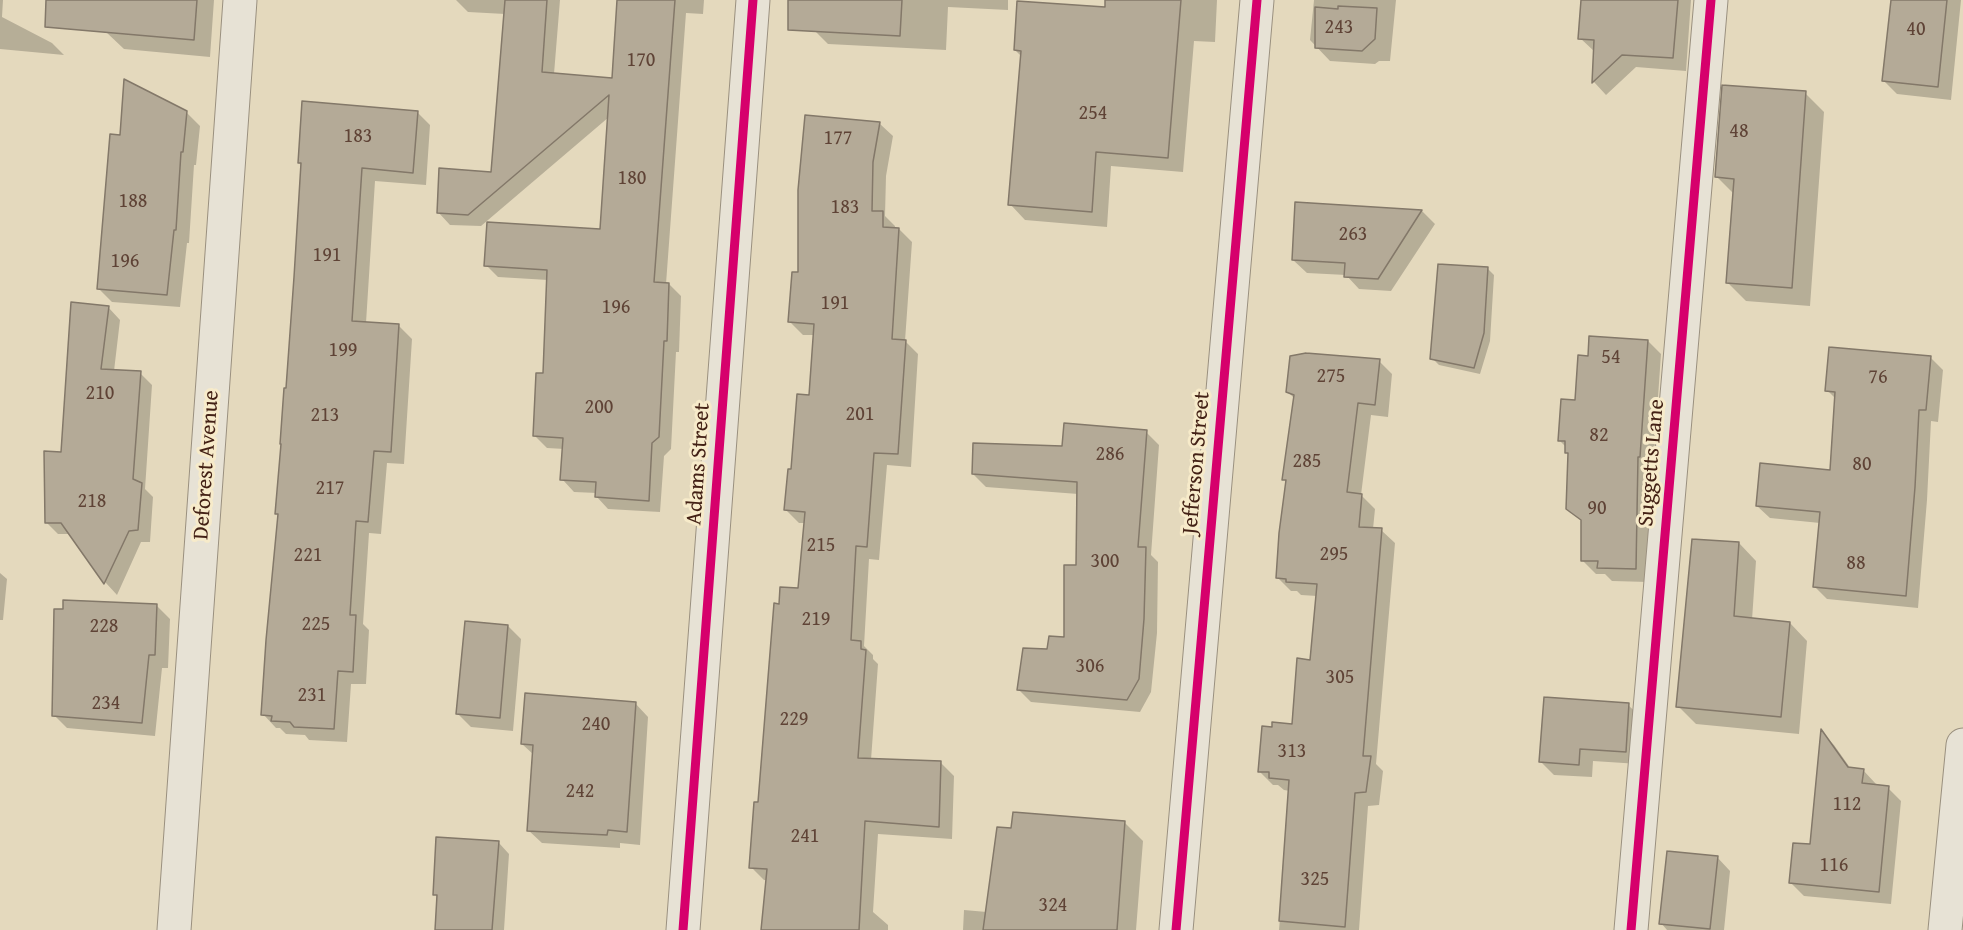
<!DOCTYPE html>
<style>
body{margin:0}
canvas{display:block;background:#e4d9bd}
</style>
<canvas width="1963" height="930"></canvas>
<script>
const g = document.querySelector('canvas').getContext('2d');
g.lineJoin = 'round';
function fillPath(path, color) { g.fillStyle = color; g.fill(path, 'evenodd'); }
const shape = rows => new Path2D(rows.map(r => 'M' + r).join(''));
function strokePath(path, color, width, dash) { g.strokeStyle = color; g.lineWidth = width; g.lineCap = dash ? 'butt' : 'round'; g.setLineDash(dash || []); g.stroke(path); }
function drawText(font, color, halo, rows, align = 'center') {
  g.font = font + ' "Gentium Book Plus",serif'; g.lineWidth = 6; g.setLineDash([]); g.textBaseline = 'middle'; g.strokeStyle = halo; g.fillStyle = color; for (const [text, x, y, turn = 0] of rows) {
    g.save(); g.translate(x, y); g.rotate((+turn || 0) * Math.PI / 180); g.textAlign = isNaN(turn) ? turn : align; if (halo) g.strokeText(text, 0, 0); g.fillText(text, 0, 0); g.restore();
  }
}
const shadow = shape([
 [0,0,3,0,2,17,52,43,64,55,0,49],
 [109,0,214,0,210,57,124,49,106,32],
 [456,0,560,0,554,74,613,79,618,0,704,0,703,14,686,13,666,284,669,284,681,296,679,352,676,352,671,449,664,456,660,512,608,509,596,496,597,493,574,492,562,479,564,449,547,448,535,436,544,375,548,280,498,277,486,265,601,231,609,117,481,226,450,225,438,212,493,173,505,14,468,12],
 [818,0,1008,0,1008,10,948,7,946,50,828,44,815,31],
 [1107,0,1217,0,1215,42,1194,41,1183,172,1111,166,1107,227,1025,220,1010,204,1022,57,1015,50,1106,8],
 [1314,0,1396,0,1390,61,1379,61,1375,64,1330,61,1310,40],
 [1582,0,1691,0,1686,71,1636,67,1606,95,1594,82,1595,52,1580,38],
 [1892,0,1961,0,1951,100,1897,94,1883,80],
 [1805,93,1824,112,1810,306,1746,301,1727,282,1734,194,1717,177],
 [186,112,200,126,196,165,194,165,189,243,187,243,180,307,112,302,98,288,122,136],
 [417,112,430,125,426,185,375,181,366,323,398,325,412,339,404,464,387,463,381,534,369,533,363,624,369,630,366,684,351,684,347,742,309,740,305,735,286,734,280,728,276,728,263,714,288,389,302,166,299,163],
 [880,124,893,136,886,176,885,216,895,226,895,229,899,229,912,242,905,341,918,354,911,467,887,465,879,560,869,559,864,646,873,655,873,659,878,664,871,760,941,763,954,776,952,839,878,834,873,912,888,925,888,930,763,930,768,880,764,880,751,867,760,804,780,605,799,590,806,523,799,523,786,510,792,471,811,397,815,335,803,335,790,322,799,274],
 [1296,203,1422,211,1435,224,1391,291,1359,289,1346,275,1307,273,1293,260],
 [1488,269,1494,275,1490,341,1480,374,1439,365,1432,358],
 [108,307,120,320,114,371,140,373,152,385,145,489,153,497,150,542,141,542,117,595,106,583,71,534,58,534,46,522,62,454],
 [1648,341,1661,354,1653,470,1651,470,1648,582,1612,581,1605,574,1596,574,1582,560,1583,522,1568,508,1569,455,1566,452,1566,447,1559,440,1577,402,1590,357],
 [1930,357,1943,370,1938,422,1931,421,1927,500,1918,608,1827,599,1815,587,1820,523,1770,518,1757,506,1831,471,1836,399,1827,390],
 [1379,361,1392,374,1388,417,1371,415,1361,495,1375,509,1373,529,1381,530,1395,543,1376,764,1383,771,1379,805,1368,806,1359,930,1279,930,1290,791,1284,790,1278,785,1273,785,1259,771,1273,728,1293,725,1311,662,1317,596,1301,595,1297,591,1291,591,1277,577,1287,483,1284,479,1295,399,1288,392],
 [1146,432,1159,445,1151,555,1158,562,1157,633,1151,692,1140,712,1031,702,1018,689,1048,650,1066,638,1077,567,1078,494,986,487,973,474,1064,448],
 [1739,543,1756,561,1752,620,1790,623,1807,641,1799,734,1696,724,1678,706],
 [0,573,7,579,3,620,0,620],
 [157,606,170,619,168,668,162,668,155,736,67,728,54,715],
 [508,626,521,639,513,731,471,727,458,714],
 [635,703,648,717,640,845,620,843,620,848,542,843,528,830,534,755,522,744],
 [1628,705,1642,718,1639,764,1593,761,1592,777,1554,775,1541,762],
 [1822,733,1834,745,1851,769,1863,770,1876,784,1876,786,1888,788,1901,801,1891,904,1804,896,1791,883,1811,846],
 [1124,822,1143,841,1136,930,963,930,964,910,987,912],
 [499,843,509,854,504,930,437,930,438,898,435,894],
 [1717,857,1730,871,1724,930,1667,930,1661,923]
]);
const building = shape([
 [46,0,197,0,194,40,45,27,46,0],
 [505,0,547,0,542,72,612,78,617,0,675,0,654,282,669,283,667,341,664,341,659,437,652,443,649,501,595,497,596,482,560,480,563,438,533,436,536,373,543,373,547,270,484,266,487,222,600,229,609,95,468,215,437,213,439,168,491,172,505,0],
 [788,0,902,0,900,36,788,30,788,0],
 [1105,0,1181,0,1168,158,1096,152,1092,212,1008,205,1021,51,1014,50,1017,1,1105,7,1105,0],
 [1581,0,1678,0,1673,58,1622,55,1592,83,1594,40,1578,39,1581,0],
 [1891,0,1947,0,1938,87,1882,81,1891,0],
 [1338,6,1377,8,1375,39,1362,51,1315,48,1315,7,1338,9,1338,6],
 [124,79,187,111,183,152,181,152,176,230,174,230,167,295,97,289,110,134,120,135,124,79],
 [1722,85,1806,91,1792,288,1726,283,1734,179,1715,177,1722,85],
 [302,101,418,111,413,173,362,168,352,321,399,324,391,452,374,451,368,522,356,521,350,615,356,615,353,672,338,671,334,729,294,727,290,722,271,721,272,716,261,715,266,640,278,514,275,514,281,444,280,444,284,388,286,388,294,277,301,163,298,163,302,101],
 [805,115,880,122,873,162,872,211,883,211,883,227,899,228,892,339,906,340,898,454,874,453,867,547,856,546,851,640,861,641,861,649,866,650,858,758,941,761,939,827,865,821,859,930,761,930,767,869,749,868,754,802,758,802,774,603,779,604,780,587,798,588,805,512,784,510,788,469,791,469,797,394,809,395,814,324,788,322,792,272,798,272,798,190,805,115],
 [1295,202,1422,210,1378,279,1344,277,1345,263,1292,260,1295,202],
 [1438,264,1488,267,1484,333,1474,368,1430,359,1438,264],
 [71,302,109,306,101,369,141,371,133,479,142,483,138,530,129,531,104,584,61,523,45,523,44,451,61,452,71,302],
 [1589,336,1648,340,1640,457,1638,457,1636,569,1597,568,1598,561,1581,561,1581,520,1566,509,1568,453,1565,453,1565,441,1558,441,1561,399,1575,400,1578,355,1588,356,1589,336],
 [1829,347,1931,356,1926,410,1919,410,1915,487,1906,596,1813,587,1820,512,1756,506,1760,463,1830,470,1835,392,1825,391,1829,347],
 [1306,353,1380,359,1375,405,1358,403,1347,492,1362,494,1359,527,1382,528,1363,756,1371,756,1366,792,1355,793,1345,927,1279,921,1289,780,1269,778,1269,772,1258,772,1262,726,1272,727,1272,722,1292,724,1297,658,1310,660,1317,584,1286,582,1286,579,1276,578,1279,533,1286,480,1282,480,1294,395,1286,392,1290,356,1306,353],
 [1064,423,1147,430,1138,547,1146,547,1144,619,1139,679,1127,700,1017,690,1023,648,1047,649,1049,636,1064,637,1064,565,1076,565,1077,482,972,474,973,443,1062,446,1064,423],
 [1692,539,1739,542,1734,616,1790,622,1781,717,1676,707,1692,539],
 [63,600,157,604,155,655,149,655,142,723,52,716,54,609,63,609,63,600],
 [465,621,508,625,500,718,456,714,465,621],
 [525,693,636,702,627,832,608,830,607,835,527,831,533,745,521,744,525,693],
 [1544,697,1629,703,1626,752,1580,749,1579,765,1539,762,1544,697],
 [1821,729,1848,767,1864,769,1862,783,1889,786,1879,892,1789,883,1793,843,1810,844,1821,729],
 [1013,812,1125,821,1117,930,983,930,997,827,1011,828,1013,812],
 [436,837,499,841,492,930,435,930,437,895,433,895,436,837],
 [1667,851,1718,856,1710,929,1659,924,1667,851]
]);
const minor = shape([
 [174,930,240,0],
 [683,930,753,0],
 [1176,930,1257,0],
 [1631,930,1711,0],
 [1945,930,1963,745]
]);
const cycleway = shape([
 [683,930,753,0],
 [1176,930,1257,0],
 [1631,930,1711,0]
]);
const numberNames = [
 ["243",1339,28],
 ["40",1916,30],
 ["170",641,61],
 ["254",1093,114],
 ["48",1739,132],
 ["183",358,137],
 ["177",838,139],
 ["180",632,179],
 ["188",133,202],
 ["183",845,208],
 ["263",1353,235],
 ["191",327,256],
 ["196",125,262],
 ["191",835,304],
 ["196",616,308],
 ["199",343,351],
 ["54",1611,358],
 ["275",1331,377],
 ["76",1878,378],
 ["210",100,394],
 ["200",599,408],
 ["201",860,415],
 ["213",325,416],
 ["82",1599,436],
 ["286",1110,455],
 ["285",1307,462],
 ["80",1862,465],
 ["217",330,489],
 ["218",92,502],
 ["90",1597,509],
 ["215",821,546],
 ["295",1334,555],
 ["221",308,556],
 ["300",1105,562],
 ["88",1856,564],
 ["219",816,620],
 ["225",316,625],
 ["228",104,627],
 ["306",1090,667],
 ["305",1340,678],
 ["231",312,696],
 ["234",106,704],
 ["229",794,720],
 ["240",596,725],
 ["313",1292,752],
 ["242",580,792],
 ["112",1847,805],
 ["241",805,837],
 ["116",1834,866],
 ["325",1315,880],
 ["324",1053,906]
];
const streetNames = [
 ["Jefferson Street",1197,463,-85],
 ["Suggetts Lane",1652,463,-85],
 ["Adams Street",699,464,-86],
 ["Deforest Avenue",207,465,-86]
];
fillPath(shadow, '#0003');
fillPath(building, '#b4aa97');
strokePath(building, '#837869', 1.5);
strokePath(minor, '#9a907f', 35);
strokePath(minor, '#e7e2d5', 33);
strokePath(cycleway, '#d6006c', 9);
drawText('20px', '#5f4336', null, numberNames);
drawText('22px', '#432115', '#f7ebca', streetNames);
</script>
